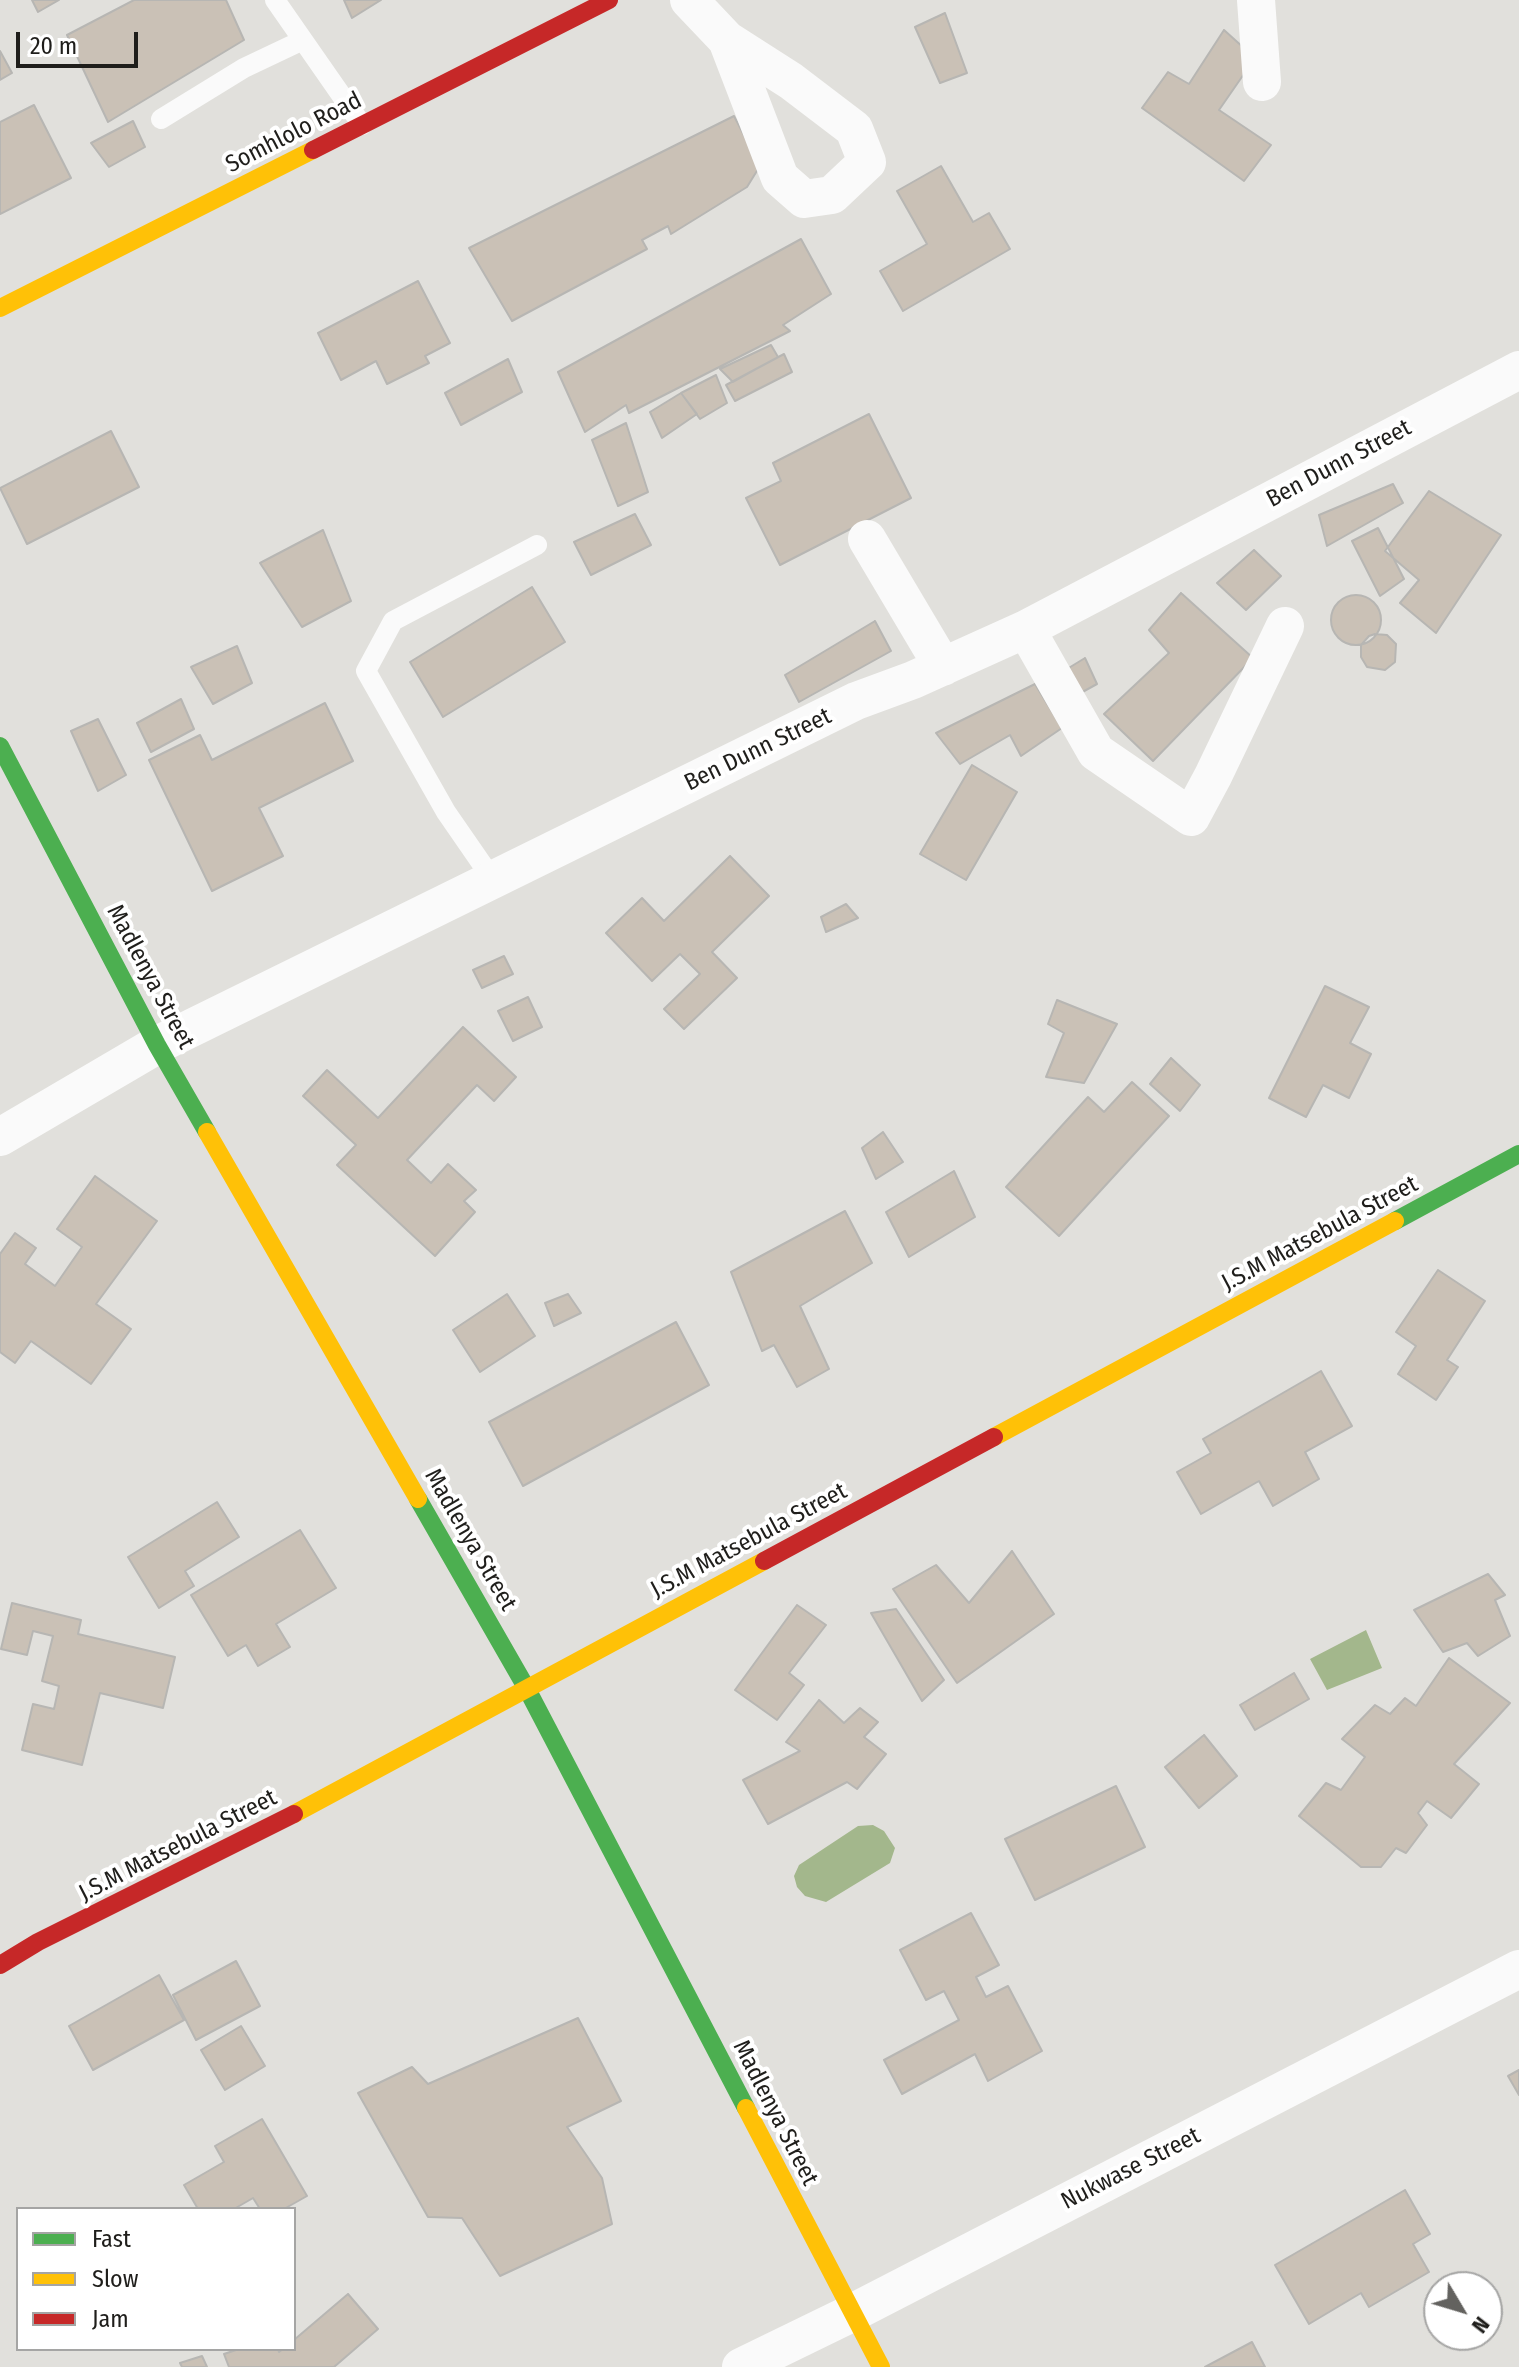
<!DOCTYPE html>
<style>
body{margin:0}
#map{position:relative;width:1519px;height:2367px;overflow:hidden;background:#e1e0dc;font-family:"Fira Sans Condensed",sans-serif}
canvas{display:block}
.legend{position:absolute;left:16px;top:2207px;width:280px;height:144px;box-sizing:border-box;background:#fff;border:2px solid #a5a5a4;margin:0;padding:10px 14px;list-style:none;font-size:24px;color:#1f1e1b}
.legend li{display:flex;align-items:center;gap:16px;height:40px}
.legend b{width:40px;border:2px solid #a5a5a4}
.north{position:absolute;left:1423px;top:2271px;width:80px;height:80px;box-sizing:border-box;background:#fff;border:2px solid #a5a5a4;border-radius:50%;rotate:128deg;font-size:22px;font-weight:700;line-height:32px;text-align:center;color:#1f1e1b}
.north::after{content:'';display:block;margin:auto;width:28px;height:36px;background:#63625f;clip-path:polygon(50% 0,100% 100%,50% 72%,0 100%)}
.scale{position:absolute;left:16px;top:32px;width:122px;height:36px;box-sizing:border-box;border:4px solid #1f1e1b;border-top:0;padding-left:10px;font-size:24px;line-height:28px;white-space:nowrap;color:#1f1e1b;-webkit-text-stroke:6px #fff;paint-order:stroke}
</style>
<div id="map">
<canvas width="1519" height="2367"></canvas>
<ul class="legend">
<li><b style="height:10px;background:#4caf50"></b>Fast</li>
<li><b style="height:10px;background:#ffc107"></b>Slow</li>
<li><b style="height:10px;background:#c62828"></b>Jam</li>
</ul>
<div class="north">N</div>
<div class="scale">20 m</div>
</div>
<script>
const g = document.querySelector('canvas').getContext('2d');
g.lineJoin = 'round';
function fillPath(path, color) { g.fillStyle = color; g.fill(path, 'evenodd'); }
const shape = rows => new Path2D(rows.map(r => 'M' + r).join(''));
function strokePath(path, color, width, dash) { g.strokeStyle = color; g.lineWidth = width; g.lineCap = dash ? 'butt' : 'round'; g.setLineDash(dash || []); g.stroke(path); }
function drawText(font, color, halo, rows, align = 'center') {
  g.font = font + ' "Fira Sans Condensed",sans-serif'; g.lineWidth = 8; g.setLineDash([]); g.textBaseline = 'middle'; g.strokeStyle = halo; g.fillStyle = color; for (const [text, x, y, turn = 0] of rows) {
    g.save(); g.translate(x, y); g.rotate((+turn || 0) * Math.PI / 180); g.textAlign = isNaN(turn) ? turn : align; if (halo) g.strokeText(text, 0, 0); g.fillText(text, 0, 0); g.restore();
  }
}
const water = shape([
 [1366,1630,1382,1668,1327,1690,1310,1659],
 [873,1825,884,1831,895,1848,890,1863,826,1902,805,1896,797,1887,794,1876,799,1865,858,1826]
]);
const building = shape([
 [32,0,59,0,38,12,32,0],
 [134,0,226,0,244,40,108,122,67,35,134,0],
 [344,0,381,0,352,18,344,0],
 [945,13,967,73,940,83,915,27,945,13],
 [1224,30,1255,58,1219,110,1271,145,1244,181,1142,108,1168,72,1189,84,1224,30],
 [0,51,12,73,0,80,0,51],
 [34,105,71,178,0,214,0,122,34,105],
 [734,116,760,166,747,187,671,234,668,226,642,240,647,249,512,321,469,248,734,116],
 [133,121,145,147,109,167,91,143,133,121],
 [941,166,973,222,989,213,1010,249,903,311,880,271,927,244,897,191,941,166],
 [801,239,831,294,783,325,790,331,629,413,626,405,585,432,558,372,801,239],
 [418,281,450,343,425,356,429,363,387,384,376,361,341,380,318,333,418,281],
 [771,345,778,357,733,382,720,369,771,345],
 [784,354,792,372,735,401,726,385,784,354],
 [508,359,522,392,461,425,445,393,508,359],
 [716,375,727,403,700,419,681,393,716,375],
 [681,393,697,414,662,438,650,412,681,393],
 [869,414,911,498,780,565,746,498,781,481,773,463,869,414],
 [626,423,648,492,618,506,592,440,626,423],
 [111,431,139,487,27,544,0,488,111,431],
 [1393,484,1403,503,1327,546,1319,515,1393,484],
 [1429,491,1501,535,1436,633,1400,603,1419,580,1385,551,1429,491],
 [635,514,651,545,591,575,574,542,635,514],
 [1378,528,1404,579,1380,596,1352,541,1378,528],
 [323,530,351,601,302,627,260,563,323,530],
 [1254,550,1281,576,1246,610,1217,583,1254,550],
 [532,587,565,642,443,717,410,662,532,587],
 [1181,593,1253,658,1153,761,1104,714,1169,653,1149,630,1181,593],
 '1331 620a25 25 0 1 1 50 0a25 25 0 1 1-50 0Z',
 [875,621,891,651,799,702,785,675,875,621],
 [1375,634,1387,635,1396,644,1395,662,1385,670,1367,667,1361,657,1361,645,1369,636,1375,634],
 [237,646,252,683,213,704,191,667,237,646],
 [1085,658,1097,684,1077,695,1067,669,1085,658],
 [1035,684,1062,728,1021,756,1010,735,960,764,936,733,1035,684],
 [181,699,194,729,151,752,137,723,181,699],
 [325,703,353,761,259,808,283,856,212,891,149,760,200,735,212,760,325,703],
 [98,719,126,775,98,791,71,731,98,719],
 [972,765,1017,792,966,880,920,854,972,765],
 [730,856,769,896,712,952,737,978,684,1029,664,1009,700,974,680,954,652,981,606,933,642,898,664,921,730,856],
 [846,904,858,918,826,932,821,917,846,904],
 [504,956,513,974,482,988,473,970,504,956],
 [1325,986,1369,1007,1350,1043,1371,1054,1349,1098,1323,1085,1306,1117,1269,1098,1325,986],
 [528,997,542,1027,513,1041,498,1011,528,997],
 [1057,1000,1117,1024,1084,1083,1046,1077,1064,1033,1048,1024,1057,1000],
 [463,1027,516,1077,494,1101,477,1085,407,1160,431,1183,448,1164,476,1190,464,1201,475,1212,435,1256,337,1165,356,1145,303,1096,327,1070,378,1118,463,1027],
 [1171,1058,1200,1085,1180,1111,1150,1084,1171,1058],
 [1132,1082,1169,1116,1059,1236,1006,1187,1088,1097,1104,1112,1132,1082],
 [883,1132,903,1162,876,1179,862,1148,883,1132],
 [954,1171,975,1217,909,1257,886,1212,954,1171],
 [95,1176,157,1221,96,1304,131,1329,91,1384,31,1341,15,1363,0,1352,0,1254,15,1233,36,1248,25,1264,55,1286,82,1247,57,1229,95,1176],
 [845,1211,872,1263,800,1306,829,1369,797,1387,774,1345,762,1351,731,1272,845,1211],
 [1438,1270,1485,1301,1447,1360,1458,1367,1436,1400,1398,1374,1416,1346,1396,1332,1438,1270],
 [507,1294,535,1336,480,1372,453,1330,507,1294],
 [568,1294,581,1313,554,1326,545,1303,568,1294],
 [676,1322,709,1385,523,1486,489,1422,676,1322],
 [1321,1371,1352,1426,1305,1452,1319,1479,1273,1506,1259,1481,1201,1514,1177,1472,1211,1453,1203,1439,1321,1371],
 [217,1502,239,1537,185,1571,194,1586,159,1608,128,1557,217,1502],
 [300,1530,336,1588,276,1624,290,1647,258,1666,246,1645,228,1656,191,1595,300,1530],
 [1012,1551,1054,1614,957,1683,893,1589,936,1565,969,1603,1012,1551],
 [1488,1574,1505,1595,1495,1600,1510,1636,1478,1656,1467,1643,1443,1652,1414,1610,1488,1574],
 [12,1603,81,1620,78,1634,175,1657,163,1708,100,1693,82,1765,22,1750,33,1704,54,1709,59,1686,42,1681,53,1636,33,1631,27,1655,1,1649,12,1603],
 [797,1605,826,1625,789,1673,804,1685,777,1720,735,1690,797,1605],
 [896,1609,944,1680,922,1701,871,1613,896,1609],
 [1449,1658,1510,1703,1454,1764,1479,1784,1451,1818,1427,1801,1418,1813,1427,1825,1406,1853,1396,1848,1381,1867,1361,1867,1299,1816,1326,1783,1341,1790,1365,1757,1342,1739,1375,1705,1390,1714,1405,1698,1416,1706,1449,1658],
 [1294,1673,1309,1699,1255,1730,1240,1705,1294,1673],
 [819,1700,844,1723,860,1708,878,1722,864,1737,886,1754,857,1789,847,1782,768,1824,743,1780,800,1751,786,1742,819,1700],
 [1204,1735,1237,1776,1199,1808,1165,1767,1204,1735],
 [1116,1786,1145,1847,1035,1900,1005,1839,1116,1786],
 [971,1913,999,1965,976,1977,986,1997,1008,1986,1042,2051,988,2081,975,2054,902,2094,884,2060,959,2020,944,1991,926,2000,900,1950,971,1913],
 [236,1961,260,2006,196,2040,173,1995,236,1961],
 [159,1975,184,2020,93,2070,69,2026,159,1975],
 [578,2018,621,2101,567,2127,602,2178,612,2224,500,2276,462,2218,428,2217,358,2093,412,2067,428,2084,578,2018],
 [241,2026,265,2066,225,2090,201,2050,241,2026],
 [1519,2070,1519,2095,1508,2076,1519,2070],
 [262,2119,307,2196,284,2209,260,2209,253,2198,234,2209,198,2209,184,2185,224,2162,215,2146,262,2119],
 [1405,2190,1430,2234,1413,2244,1429,2272,1369,2307,1361,2293,1309,2324,1275,2265,1405,2190],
 [348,2294,378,2329,334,2367,229,2367,224,2354,239,2349,278,2349,279,2352,283,2349,294,2349,294,2340,348,2294],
 [1252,2342,1265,2367,1205,2367,1252,2342],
 [202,2356,207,2367,182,2367,180,2363,202,2356]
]);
const lane = shape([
 [275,0,362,125],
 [161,119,244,68,303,40],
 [493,880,446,812,366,671,393,621,537,545]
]);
const street = shape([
 [689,0,727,40,791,81,854,129,867,162,832,195,804,199,780,178,727,40],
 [1256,0,1262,82],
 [867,539,943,667],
 [1026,629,1096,752,1191,817,1213,776,1285,626],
 [0,1137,157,1045,856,701,913,680,1026,629,1519,370],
 [741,2367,852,2313,1519,1969]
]);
const fast = shape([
 [0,746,157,1045,207,1132],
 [1395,1221,1519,1154],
 [418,1499,527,1689,746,2108]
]);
const slow = shape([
 [0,308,313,150],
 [207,1132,418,1499],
 [994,1437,1395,1221],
 [294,1814,764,1561],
 [746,2108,881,2367]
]);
const jam = shape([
 [313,150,609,0],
 [764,1561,994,1437],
 [0,1965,38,1942,294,1814]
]);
const streetNames = [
 ["Somhlolo Road",294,133,-27],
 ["Ben Dunn Street",1339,464,-28],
 ["Ben Dunn Street",758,750,-26],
 ["Madlenya Street",150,977,62],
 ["J.S.M Matsebula Street",1320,1234,-28],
 ["Madlenya Street",470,1540,60],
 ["J.S.M Matsebula Street",749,1541,-28],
 ["J.S.M Matsebula Street",178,1846,-27],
 ["Madlenya Street",775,2113,63],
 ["Nukwase Street",1131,2169,-27]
];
fillPath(water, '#a3b78c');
fillPath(building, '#cac1b6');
strokePath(building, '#b7b6b3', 2);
strokePath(lane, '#fafafa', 20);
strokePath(street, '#fafafa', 38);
strokePath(fast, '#4caf50', 18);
strokePath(slow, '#ffc107', 18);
strokePath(jam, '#c62828', 18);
drawText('24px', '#1f1e1b', '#fff', streetNames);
</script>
